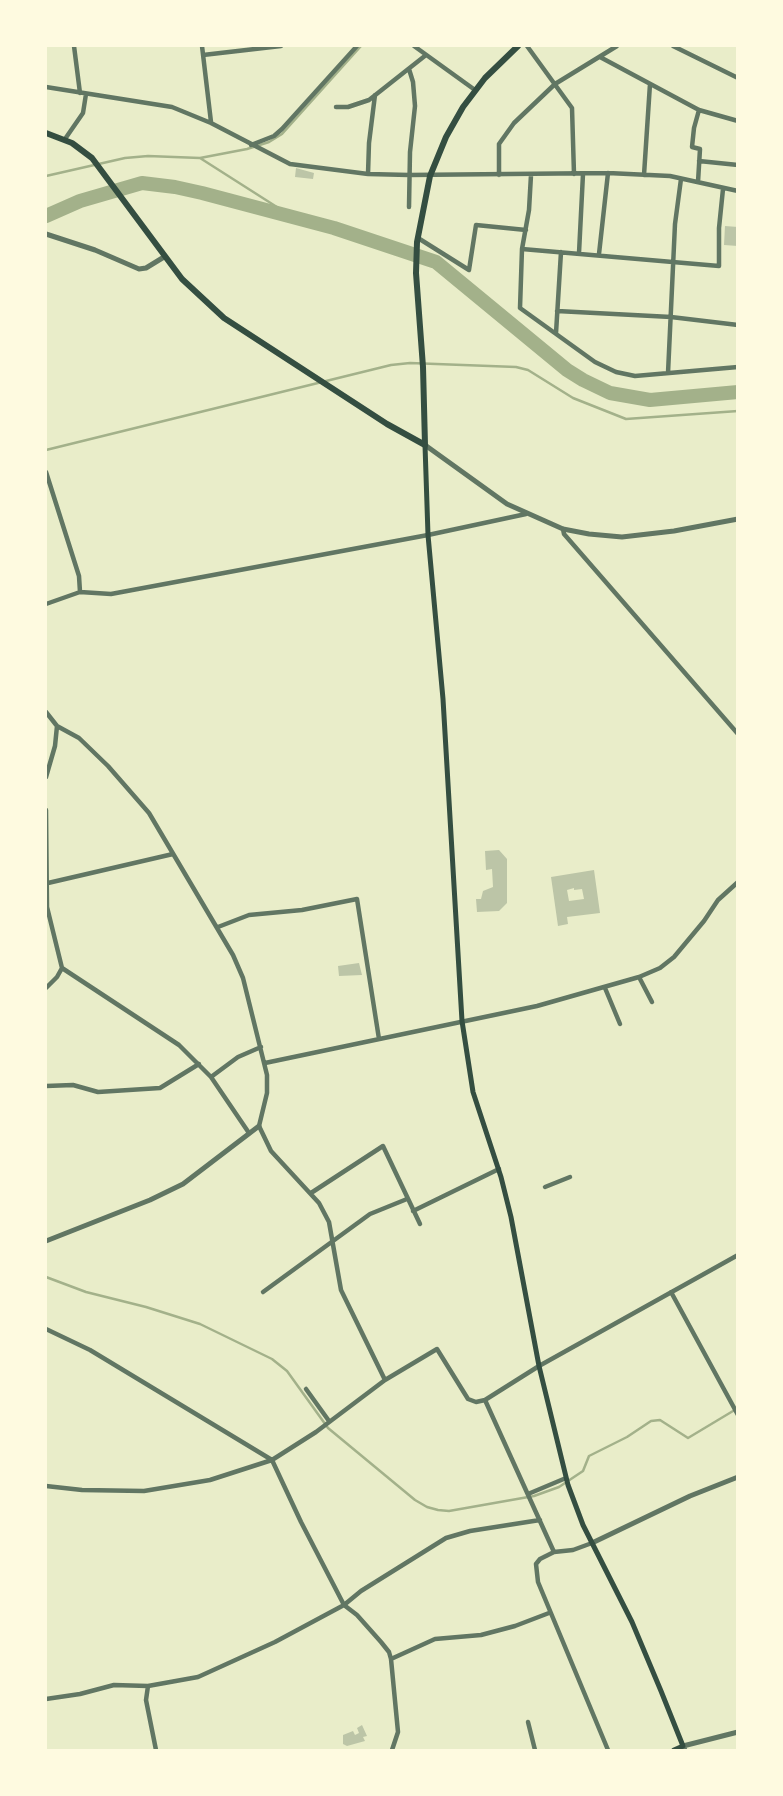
<!DOCTYPE html>
<style>
body{margin:0}
#map{position:relative;width:783px;height:1796px;overflow:hidden;background:#e9edc9;font-family:"Golos Text",sans-serif}
canvas{display:block}
.frame{position:absolute;inset:0;border:47px solid #fefae0;pointer-events:none}
</style>
<div id="map">
<canvas width="783" height="1796"></canvas>
<div class="frame"></div>
</div>
<script>
const g = document.querySelector('canvas').getContext('2d');
g.lineJoin = 'round';
const shape = rows => new Path2D(rows.map(r => 'M' + r).join(''));
function strokePath(path, color, width, dash) { g.strokeStyle = color; g.lineWidth = width; g.lineCap = dash ? 'butt' : 'round'; g.setLineDash(dash || []); g.stroke(path); }
function fillPath(path, color) { g.fillStyle = color; g.fill(path, 'evenodd'); }
const stream = shape([
 [200,158,247,149,269,142,282,134,361,46],
 [46,176,125,158,148,156,200,158,291,216],
 [46,450,391,365,410,363,516,367,528,370,573,398,626,419,738,411],
 [46,1277,86,1292,146,1307,200,1324,272,1359,287,1371,328,1428,415,1500,427,1507,438,1510,449,1511,534,1496,559,1487,583,1471,589,1456,627,1437,651,1421,660,1420,688,1438,738,1408]
]);
const river = shape([
 [46,216,80,201,142,183,175,187,202,193,334,228,436,262,567,370,583,380,610,393,650,400,738,392]
]);
const building = shape([
 [296,168,314,173,313,179,295,177],
 [725,226,738,227,738,246,724,245],
 [499,850,507,859,507,903,499,911,477,912,476,899,481,899,483,891,493,887,492,869,486,870,485,851],
 [594,870,600,913,567,917,568,924,558,926,551,877],
 [574,888,574,890,582,889,584,899,569,901,567,890],
 [359,963,362,975,339,976,338,966],
 [362,1725,367,1736,363,1737,365,1741,347,1746,343,1744,343,1735,353,1731,355,1735,359,1733,357,1728]
]);
const minor = shape([
 [74,46,80,93],
 [202,46,211,122],
 [414,46,475,90],
 [527,46,572,108,574,174],
 [673,46,738,78],
 [203,55,281,46],
 [600,57,699,110,738,121],
 [409,69,413,82,415,106,410,152,409,207],
 [46,87,172,107,211,123,290,164,368,174,409,175,608,173,670,176,738,191],
 [336,107,348,107,369,100,426,55],
 [65,139,83,113,86,94],
 [251,145,274,136,282,129,357,46],
 [699,161,738,165],
 [368,174,369,143,375,95],
 [499,175,499,144,514,123,555,84,617,46],
 [531,175,529,210,522,249,520,308,595,362,616,372,635,376,738,367],
 [644,175,650,84],
 [698,182,700,149,692,147,694,128,699,110],
 [418,238,469,270,476,225,526,230],
 [522,249,719,266,719,228,723,189],
 [579,253,583,174],
 [599,254,608,173],
 [557,311,671,317,738,325],
 [556,333,561,252],
 [668,373,675,224,681,179],
 [46,472,79,576,80,592],
 [563,529,564,534,738,734],
 [46,604,80,592,111,594,428,535,526,514],
 [46,712,57,726,79,738,108,766,149,813,233,955,243,978,267,1075,267,1093,259,1126,271,1151,319,1203,329,1222,341,1290,385,1380],
 [46,777,55,746,57,726],
 [46,810,47,907,62,968,57,977,46,988],
 [48,883,173,854],
 [218,927,249,915,302,910,357,899,379,1039],
 [62,968,179,1045,211,1077,249,1133],
 [639,977,652,1002],
 [605,988,620,1024],
 [265,1063,537,1006,639,977,660,968,674,957,704,921,718,900,738,882],
 [211,1077,238,1057,261,1047],
 [46,1086,73,1085,98,1092,160,1088,199,1064],
 [545,1187,570,1177],
 [311,1193,383,1146,420,1224],
 [413,1211,499,1169],
 [263,1292,370,1214,407,1199],
 [671,1292,738,1415],
 [46,1329,90,1350,272,1460,301,1522,344,1605,357,1615,381,1642,389,1652,391,1659,435,1639,481,1635,515,1626,549,1613],
 [306,1389,329,1421],
 [485,1400,554,1552,573,1550,592,1543],
 [46,1486,82,1490,144,1491,210,1480,272,1460,316,1432,385,1380,437,1349,468,1399,476,1402,485,1400,539,1366,738,1255],
 [528,1494,566,1478],
 [554,1552,540,1559,536,1564,538,1582,608,1750],
 [391,1659,398,1732,392,1750],
 [148,1686,146,1700,156,1750],
 [46,1699,80,1694,114,1685,148,1686,198,1677,275,1642,344,1605,361,1591,446,1538,470,1531,540,1520],
 [528,1722,535,1750]
]);
const tertiary = shape([
 [46,234,95,250,139,269,146,268,164,257],
 [425,445,507,504,563,529,589,534,622,537,674,531,738,519],
 [46,1241,150,1200,183,1184,259,1126],
 [592,1543,690,1496,738,1477],
 [685,1750,683,1746,738,1732]
]);
const secondary = shape([
 [425,445,428,535,443,699,462,1021,473,1092,501,1177,511,1217,539,1366,568,1485,583,1525,632,1622,661,1691,683,1746,674,1750]
]);
const primary = shape([
 [46,133,72,143,92,158,182,279,224,318,387,424,425,445],
 [425,445,423,367,416,273,417,242,430,176,446,137,463,107,485,78,518,46]
]);
strokePath(stream, '#a3b18a', 2.5);
strokePath(river, '#a3b18a', 14);
fillPath(building, '#bcc5a7');
strokePath(minor, '#617663', 4.5);
strokePath(tertiary, '#617663', 5);
strokePath(secondary, '#344e41', 5);
strokePath(primary, '#344e41', 6);
</script>
